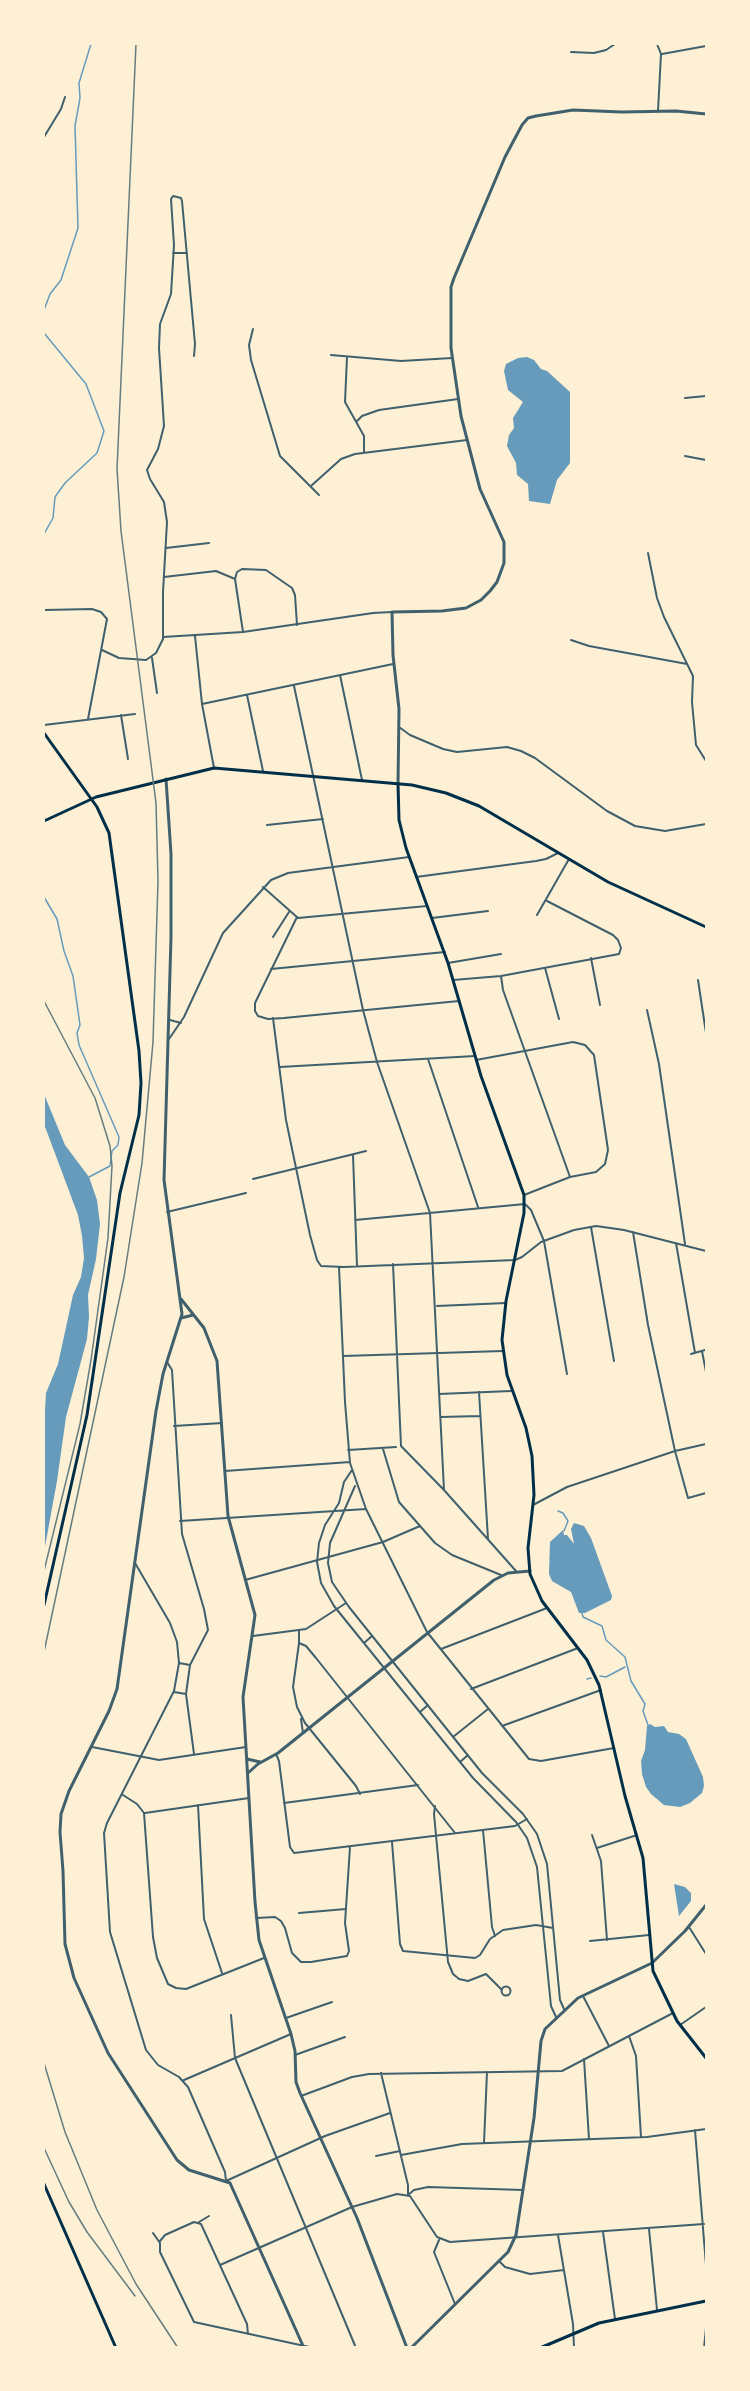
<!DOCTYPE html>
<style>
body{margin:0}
#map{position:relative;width:750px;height:2391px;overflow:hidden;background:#fdf0d5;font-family:Mulish,sans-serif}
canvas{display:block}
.frame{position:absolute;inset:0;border:45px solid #fdf0d5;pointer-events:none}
</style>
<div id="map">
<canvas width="750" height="2391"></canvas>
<div class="frame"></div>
</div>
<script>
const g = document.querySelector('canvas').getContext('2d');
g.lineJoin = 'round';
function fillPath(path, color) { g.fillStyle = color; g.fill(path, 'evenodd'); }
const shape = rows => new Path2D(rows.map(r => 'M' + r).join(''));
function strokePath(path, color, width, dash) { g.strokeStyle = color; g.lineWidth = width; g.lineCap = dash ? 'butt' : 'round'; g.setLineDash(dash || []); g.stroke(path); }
const water = shape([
 [527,357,534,360,541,369,547,371,570,392,570,463,557,480,550,504,529,501,528,484,517,475,516,463,507,446,509,435,514,428,513,418,523,402,508,390,504,371,506,364,518,358],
 [44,1094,65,1145,89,1177,97,1200,100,1224,96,1259,88,1295,89,1317,87,1339,66,1417,57,1481,44,1552,44,1428,46,1393,58,1364,73,1295,81,1277,84,1258,82,1236,78,1215,44,1124],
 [574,1523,584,1526,591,1538,612,1596,611,1600,585,1613,579,1613,571,1592,552,1581,549,1574,550,1542,563,1530,564,1535,567,1535,574,1544,571,1529],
 [650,1724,655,1727,664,1726,668,1732,679,1734,686,1739,703,1777,704,1786,702,1793,690,1803,680,1807,664,1805,651,1794,646,1787,642,1774,641,1761,645,1750,647,1726],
 [674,1884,685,1887,691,1893,691,1901,679,1916]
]);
const stream = shape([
 [44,310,50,294,61,280,78,228,75,126,80,98,79,83,91,44],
 [44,328,44,333,86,384,104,431,97,453,65,483,55,497,53,518,44,534],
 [44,897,57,919,64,951,73,976,80,1025,77,1033,79,1045,119,1137,118,1145,112,1151,110,1166,89,1177],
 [558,1511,563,1513,568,1521,564,1531],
 [582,1613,583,1617,602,1626,606,1640,625,1657,631,1681,645,1704,643,1711,648,1725],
 [600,1676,606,1677,625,1667],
 [587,1679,591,1678]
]);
const minor = shape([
 [657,44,661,54,658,111],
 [571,52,594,53,606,50,615,44],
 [662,54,706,46],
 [44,137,61,109,65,97],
 [173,253,187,253],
 [253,329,249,345,251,360,280,456,319,495],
 [331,355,401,361,452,358],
 [347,357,345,402,364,436,364,452],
 [685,398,706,396],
 [357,421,362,416,379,410,458,399],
 [685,456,706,460],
 [311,486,341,459,355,454,467,440],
 [166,548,209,543],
 [648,553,657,598,664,617,693,676,692,702,696,745,706,761],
 [164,577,216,571,235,579,237,572,242,569,266,570,292,588,295,595,297,625],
 [235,579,243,632],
 [44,610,92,609,101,612,107,619,88,719],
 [195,636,202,704,214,768],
 [163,637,243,632,373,613,392,612],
 [571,640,589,646,687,664],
 [102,650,119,658,146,660,156,653,163,639,163,592,167,522,164,502,150,479,147,470,158,449,164,426,159,348,160,324,171,294,174,245,171,199,173,196,181,198,182,201,195,344,194,356],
 [152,658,157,693],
 [340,675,362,780],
 [294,686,363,1010,377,1062,430,1213,444,1490],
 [247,695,263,771],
 [202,704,393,664],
 [121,715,128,759],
 [44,725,135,714],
 [399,727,410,735,443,749,457,752,507,747,521,751,535,758,607,811,635,826,665,831,706,824],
 [267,825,323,819],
 [416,877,536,861,546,859,558,853],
 [263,887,298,918,427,906],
 [537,915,569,859],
 [297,917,255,1003,255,1011,258,1016,268,1019,284,1018,459,1001],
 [432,918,488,911],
 [273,937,289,912],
 [591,958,600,1005],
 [448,963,501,954],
 [545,968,559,1019],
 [271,969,445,952],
 [501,976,503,990,570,1177],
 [453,980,501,976,619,954,621,948,618,940,613,935,547,901],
 [698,980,706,1033],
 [647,1010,659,1064,685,1244],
 [273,1018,286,1120,310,1235,317,1260,321,1266,344,1267,515,1260,522,1257,541,1242,574,1230,596,1226,624,1230,706,1251],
 [170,1020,181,1023],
 [169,1039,184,1017,223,933,271,880,288,873,409,857],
 [428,1059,478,1207],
 [476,1060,573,1042,585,1045,594,1055,608,1150,605,1164,596,1172,570,1177,524,1195],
 [280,1067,475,1056],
 [353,1155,357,1266],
 [253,1179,366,1151],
 [167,1212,246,1193],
 [355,1220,525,1204,531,1210,544,1241,567,1374],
 [591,1227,614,1361],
 [633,1232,648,1325,675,1451,688,1498,706,1493],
 [676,1243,695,1353],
 [393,1264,401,1446,444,1490,516,1571],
 [339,1267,345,1402,350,1463,366,1509,427,1632,529,1759,541,1761,614,1748],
 [437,1306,506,1303],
 [702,1351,706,1372],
 [691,1354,705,1350],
 [343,1356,503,1351],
 [167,1362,172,1370,182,1534,204,1609,208,1630,190,1665,186,1694,194,1754],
 [479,1392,488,1539],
 [439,1394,511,1391],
 [441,1417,480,1416],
 [174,1426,222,1423],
 [383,1449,399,1502,435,1543,452,1555,501,1575],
 [348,1450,396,1447],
 [352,1470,344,1482,339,1503,325,1525,319,1543,317,1562,321,1583,334,1606,473,1778,516,1822,527,1838,537,1867,551,2006,556,2017],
 [225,1471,350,1462],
 [355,1486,330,1543,328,1563,332,1582,349,1607,482,1773,523,1814,537,1834,547,1864,560,2000,564,2009],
 [533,1505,567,1487,675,1451,706,1444],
 [180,1521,366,1509],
 [135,1563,170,1623,177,1642,179,1663,174,1691,107,1823,104,1833,110,1932,146,2050,158,2065,179,2077,188,2087,225,2172,226,2181,325,2136,390,2113],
 [245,1580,383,1542,420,1526],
 [299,1630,299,1643,293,1687,297,1707,305,1723,356,1786,360,1794],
 [253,1636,306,1629,346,1603],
 [299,1643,306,1646,316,1658,455,1833],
 [364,1643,372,1636],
 [441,1649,547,1608],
 [179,1663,190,1665],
 [471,1689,578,1648],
 [174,1692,186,1694],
 [420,1712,428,1705],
 [301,1719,303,1733],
 [502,1726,601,1690],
 [453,1737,488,1709],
 [92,1747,159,1760,246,1747],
 [276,1754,279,1761,290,1847,294,1853,515,1826,527,1819],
 [460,1762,468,1755],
 [123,1795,137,1804,144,1813,153,1937,157,1958,168,1984,176,1988,186,1989,264,1958],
 [284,1803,418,1785],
 [198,1805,204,1919,222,1973],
 [435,1806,434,1814,448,1962,453,1974,459,1979,468,1981,486,1974,502,1990],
 [145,1813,249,1798],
 [483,1830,492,1927,495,1936],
 [592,1835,601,1861,607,1940],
 [392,1842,400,1944,403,1951,475,1958,480,1955,490,1939,503,1930,536,1925,553,1928],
 [597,1848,637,1835],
 [299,1913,346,1909],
 [256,1918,275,1917,281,1921,285,1928,292,1953,301,1962,311,1962,347,1956,349,1951,345,1923,350,1847],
 [689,1927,706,1954],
 [590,1941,649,1935],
 '501.5 1991a4.5 4.5 0 1 1 9 0a4.5 4.5 0 1 1-9 0Z',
 [583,1996,609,2046],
 [231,2015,235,2058,356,2348],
 [286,2018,332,2002],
 [680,2025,706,2007],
 [629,2036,636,2056,641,2137],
 [295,2055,345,2037],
 [584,2059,589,2139],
 [381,2073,408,2185,408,2195],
 [184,2080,291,2034],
 [301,2096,352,2077,369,2074,562,2071,673,2013],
 [695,2130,706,2265],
 [484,2143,487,2072],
 [401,2155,462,2144,647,2137,706,2129],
 [376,2156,400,2151],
 [408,2195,414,2190,428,2187,523,2190],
 [199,2222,209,2216],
 [649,2229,657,2310],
 [603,2232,615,2319],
 [153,2233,160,2243,160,2252,194,2322,314,2348],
 [558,2235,573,2324,574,2348],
 [439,2240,434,2252,455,2304],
 [160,2241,165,2235,194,2222,201,2224,247,2324,248,2334],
 [499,2261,505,2267,530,2274,564,2270],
 [220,2265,352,2207,397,2194,410,2196,437,2237,450,2242,704,2224],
 [704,2348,706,2328]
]);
const tertiary = shape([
 [166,779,171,854,171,937,164,1180,182,1314,163,1374,156,1411,117,1689,109,1711,69,1791,61,1814,60,1832,63,1871,65,1944,74,1978,108,2053,177,2160,189,2170,230,2183,304,2348],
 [398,784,399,709,393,655,392,612,442,611,466,608,481,600,490,591,497,582,504,563,504,542,480,489,461,416,451,348,451,287,454,278,505,157,522,125,528,118,536,116,573,110,622,112,676,111,706,114],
 [181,1299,204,1328,217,1361,228,1516,255,1615,243,1697,255,1902,259,1940,291,2034,295,2051,296,2082,300,2093,357,2218,407,2348],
 [181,1318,193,1315],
 [247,1759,260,1762],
 [248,1773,258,1764,278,1753,494,1580,508,1573,530,1571],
 [411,2348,508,2252,516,2235,534,2118,541,2041,545,2029,578,1998,652,1963,685,1931,706,1905]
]);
const secondary = shape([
 [44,733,97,807,109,833,139,1051,141,1083,139,1115,120,1193,87,1415,44,1605],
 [398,784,399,820,406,848,448,963,481,1076,524,1195,524,1213,506,1301,502,1340,507,1375,526,1428,532,1456,534,1495,528,1548,530,1574,542,1601,587,1660,599,1685,625,1796,643,1858,653,1971,677,2021,706,2058],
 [44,821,96,797,214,768,412,785,446,793,479,806,608,882,706,927],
 [44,2184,116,2348],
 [540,2348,599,2323,706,2301]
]);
const rail = shape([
 [44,1001,95,1098,110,1146,112,1166,108,1238,91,1360,80,1424,44,1571],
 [44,1652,124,1277,142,1163,153,1042,158,881,156,803,121,531,117,469,136,44],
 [44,2063,65,2132,97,2210,136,2284,178,2348],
 [44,2148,69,2202,87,2232,135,2296]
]);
fillPath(water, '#669bbc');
strokePath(stream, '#669bbc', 1.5);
strokePath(minor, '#3f606c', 2);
strokePath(tertiary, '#3f606c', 3);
strokePath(secondary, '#003049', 3);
strokePath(rail, '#657d81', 1.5);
</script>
